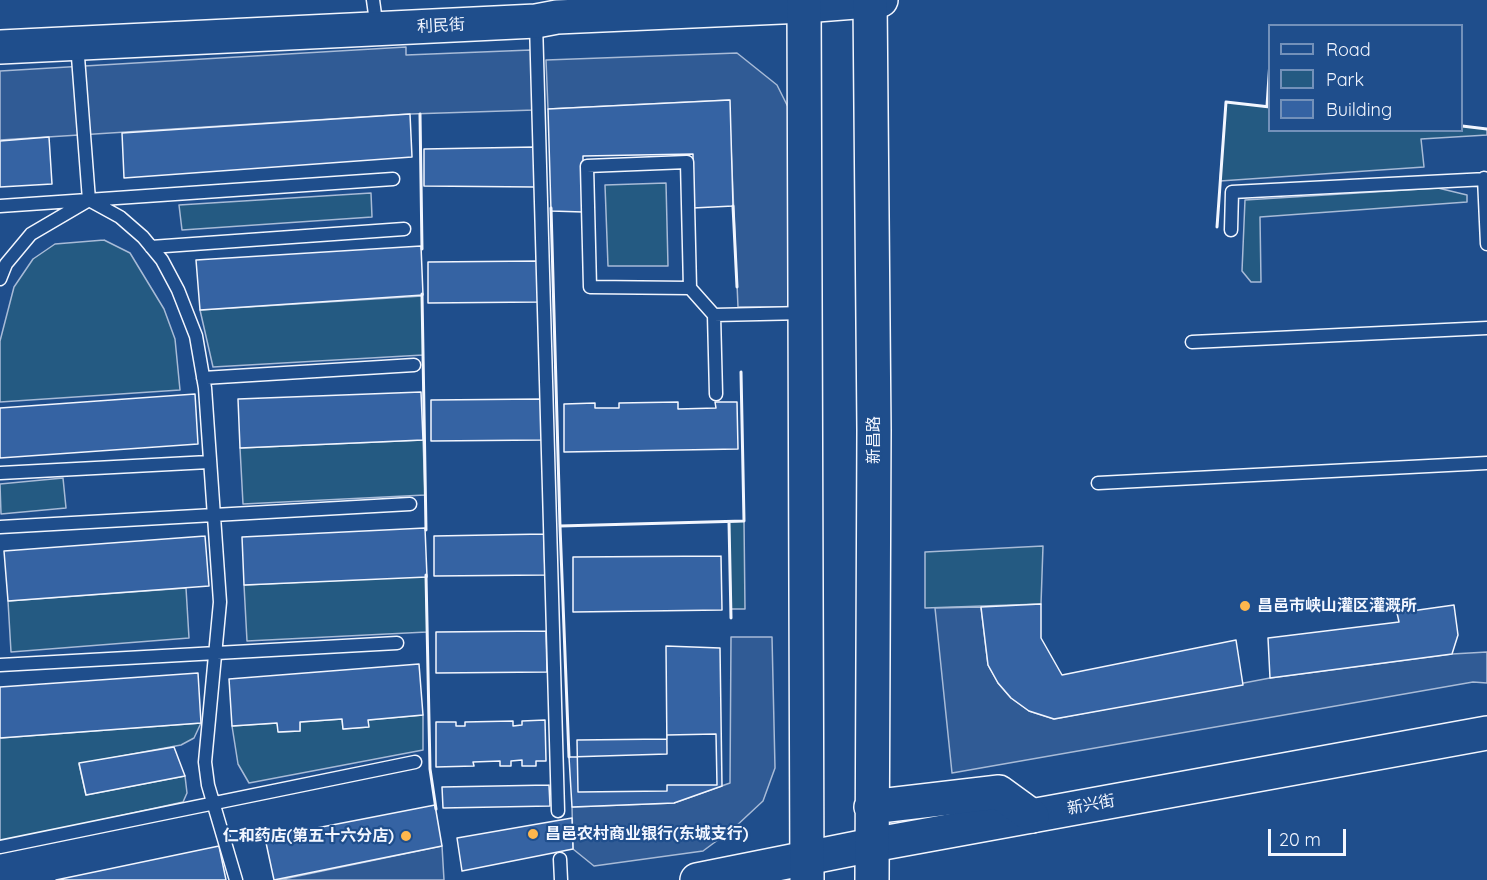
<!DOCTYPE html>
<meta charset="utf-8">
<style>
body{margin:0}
#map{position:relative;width:1487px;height:880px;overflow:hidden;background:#1f4e8c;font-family:Quicksand,sans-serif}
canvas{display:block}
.legend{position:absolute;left:1268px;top:24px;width:195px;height:108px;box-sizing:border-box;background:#1f4e8c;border:2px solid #7391ba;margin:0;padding:8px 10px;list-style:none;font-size:18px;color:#f2f6ff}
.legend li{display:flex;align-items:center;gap:12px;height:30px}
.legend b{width:30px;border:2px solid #7391ba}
.scale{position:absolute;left:1268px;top:829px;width:78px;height:27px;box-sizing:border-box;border:3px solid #f2f6ff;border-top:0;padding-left:8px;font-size:18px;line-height:21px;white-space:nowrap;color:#f2f6ff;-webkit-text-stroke:4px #1f4e8c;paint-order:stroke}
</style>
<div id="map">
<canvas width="1487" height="880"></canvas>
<ul class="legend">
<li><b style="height:8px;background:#1f4e8c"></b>Road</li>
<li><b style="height:16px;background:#245a82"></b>Park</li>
<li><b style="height:16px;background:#3563a3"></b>Building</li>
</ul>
<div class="scale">20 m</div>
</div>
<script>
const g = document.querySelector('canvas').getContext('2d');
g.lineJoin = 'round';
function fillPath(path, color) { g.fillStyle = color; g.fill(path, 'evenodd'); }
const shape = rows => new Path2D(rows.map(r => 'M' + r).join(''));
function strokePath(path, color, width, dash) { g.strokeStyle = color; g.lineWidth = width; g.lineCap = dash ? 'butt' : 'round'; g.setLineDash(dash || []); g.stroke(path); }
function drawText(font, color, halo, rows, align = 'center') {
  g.font = font + ' Quicksand,"Noto Sans SC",sans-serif'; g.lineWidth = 4.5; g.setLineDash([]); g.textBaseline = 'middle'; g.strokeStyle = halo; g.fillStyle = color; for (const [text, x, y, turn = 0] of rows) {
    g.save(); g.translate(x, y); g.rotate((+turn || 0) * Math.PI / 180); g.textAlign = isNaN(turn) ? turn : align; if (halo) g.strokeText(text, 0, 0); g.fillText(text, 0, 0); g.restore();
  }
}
const green = shape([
 [1226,102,1269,107,1270,130,1462,130,1462,126,1487,129,1487,135,1421,139,1424,167,1220,181,1226,102],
 [666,183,668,266,608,266,605,185,666,183],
 [1438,188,1467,195,1467,202,1260,217,1261,282,1251,282,1242,271,1245,200,1438,188],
 [371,193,372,217,182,230,179,205,371,193],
 [104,240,130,253,164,309,175,339,180,390,0,402,0,341,14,287,33,259,55,244,104,240],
 [422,296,423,355,213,367,200,310,422,296],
 [423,440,425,495,243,504,240,448,423,440],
 [63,478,66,508,1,514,0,484,63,478],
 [744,521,745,609,731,609,729,522,744,521],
 [1043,546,1041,604,925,608,925,552,1043,546],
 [426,576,427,632,247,641,244,585,426,576],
 [186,588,189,638,11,652,8,601,186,588],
 [423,715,423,750,249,783,238,764,232,726,277,723,279,732,300,731,300,722,342,719,343,729,368,727,368,720,423,715],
 [201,723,194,738,181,745,79,764,86,795,185,776,187,793,183,802,0,842,0,738,201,723]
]);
const parking = shape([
 [406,47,406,55,531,50,535,110,410,114,0,140,0,71,406,47],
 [737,53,777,85,791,113,793,307,738,307,729,100,548,109,546,60,737,53],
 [981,607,988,665,998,683,1011,698,1029,711,1054,719,1270,678,1452,654,1487,652,1487,683,1473,682,952,773,935,608,981,607],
 [731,637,772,637,775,768,763,801,734,828,703,851,594,866,573,849,572,807,674,803,730,783,731,637],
 [442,846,444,880,279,880,442,846]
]);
const building = shape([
 [730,100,733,206,693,208,693,154,583,156,583,212,551,211,548,109,730,100],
 [410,114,412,157,124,178,122,133,410,114],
 [49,137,52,184,0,187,0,141,49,137],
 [535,147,535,187,424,186,424,149,535,147],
 [421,246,423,295,200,310,196,260,421,246],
 [539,261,539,302,428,303,428,262,539,261],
 [421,392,423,440,240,448,238,399,421,392],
 [195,394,198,444,0,458,0,408,195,394],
 [542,399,542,440,431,441,431,400,542,399],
 [678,402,678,409,716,408,715,402,737,402,738,449,564,452,564,404,595,403,595,408,619,408,619,403,678,402],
 [425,528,427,577,244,585,242,537,425,528],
 [544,534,545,575,434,576,434,536,544,534],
 [205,536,209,586,8,601,4,551,205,536],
 [721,556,722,610,573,612,573,557,721,556],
 [1041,604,1041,638,1062,675,1236,640,1243,685,1054,719,1029,711,1011,698,998,683,988,665,981,607,1041,604],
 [1454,605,1458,635,1452,654,1270,678,1268,638,1399,622,1397,613,1454,605],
 [546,631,547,672,436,673,436,632,546,631],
 [666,646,720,648,722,786,674,803,572,807,569,757,667,754,666,646],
 [419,664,423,715,368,720,369,727,343,729,342,719,300,722,300,731,278,732,277,723,232,726,229,679,419,664],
 [198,673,201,723,0,738,0,687,198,673],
 [545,720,546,761,536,761,536,766,522,766,522,760,511,761,511,766,500,766,500,761,473,762,474,766,436,767,436,722,456,722,456,726,465,726,465,722,513,721,513,726,522,725,522,721,545,720],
 [716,734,717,785,667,785,667,791,578,792,577,740,667,739,667,735,716,734],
 [174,747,185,776,86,795,79,763,174,747],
 [549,785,550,806,443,808,442,787,549,785],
 [435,805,442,846,274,880,265,838,435,805],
 [572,818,573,849,462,871,457,838,572,818],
 [219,846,226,880,56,880,219,846]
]);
const lane = shape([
 [373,0,377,29],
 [536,23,558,811],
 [1484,178,1487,244],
 [89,200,120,217,143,237,162,260,178,290,196,336,205,388,220,602,205,762,208,785,236,880],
 [0,206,393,179],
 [1231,230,1232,192,1487,179],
 [151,247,404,229],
 [0,279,6,264,31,234,89,200,77,44],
 [690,288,590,287,587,166,687,162,690,288,714,315,716,394],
 [714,315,805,313],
 [1192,342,1487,328],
 [203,378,414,365],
 [0,473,209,462],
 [1098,483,1487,463],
 [0,527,410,504],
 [0,665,397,643],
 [0,847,415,762],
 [560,859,561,880]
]);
const secondary = shape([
 [0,47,536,21,557,17,804,6,881,0],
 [697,880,872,845,1487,733]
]);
const primary = shape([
 [804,0,807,880],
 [870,0,874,430,872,880],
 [871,807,999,792,1032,816]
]);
const wall = shape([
 [1267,106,1270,61],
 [420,114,422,249],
 [1462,126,1487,129],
 [733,206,737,287],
 [551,208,560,526,744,521,741,372],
 [1217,227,1226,102,1270,107],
 [422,294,426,530],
 [729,522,731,618],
 [560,526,569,757],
 [426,575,430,769,436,809]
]);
const markers = [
 [1245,606,6,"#ffb74d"],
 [533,834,6,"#ffb74d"],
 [406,836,6,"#ffb74d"]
];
const streetNames = [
 ["利民街",441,26,-3],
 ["新昌路",874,440,-90],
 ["新兴街",1091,805,-10]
];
const poiNames = [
 ["昌邑市峡山灌区灌溉所",1257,606],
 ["昌邑农村商业银行(东城支行)",545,834],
 ["仁和药店(第五十六分店)",394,836,"right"]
];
fillPath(green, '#245a82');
strokePath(green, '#a8bbd7', 1.5);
fillPath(parking, '#305b95');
strokePath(parking, '#a8bbd7', 1.5);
fillPath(building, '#3563a3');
strokePath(building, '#f2f6ff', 1.5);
strokePath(lane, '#f2f6ff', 15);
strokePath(secondary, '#f2f6ff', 36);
strokePath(primary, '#f2f6ff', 36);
strokePath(lane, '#1f4e8c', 12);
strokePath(secondary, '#1f4e8c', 33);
strokePath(primary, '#1f4e8c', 33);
strokePath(wall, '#f2f6ff', 3);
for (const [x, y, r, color] of markers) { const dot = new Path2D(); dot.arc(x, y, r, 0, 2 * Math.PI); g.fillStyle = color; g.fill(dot); strokePath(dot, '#1f4e8c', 2); }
drawText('16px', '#f2f6ff', '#1f4e8c', streetNames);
drawText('bold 16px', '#f2f6ff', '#1f4e8c', poiNames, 'left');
</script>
